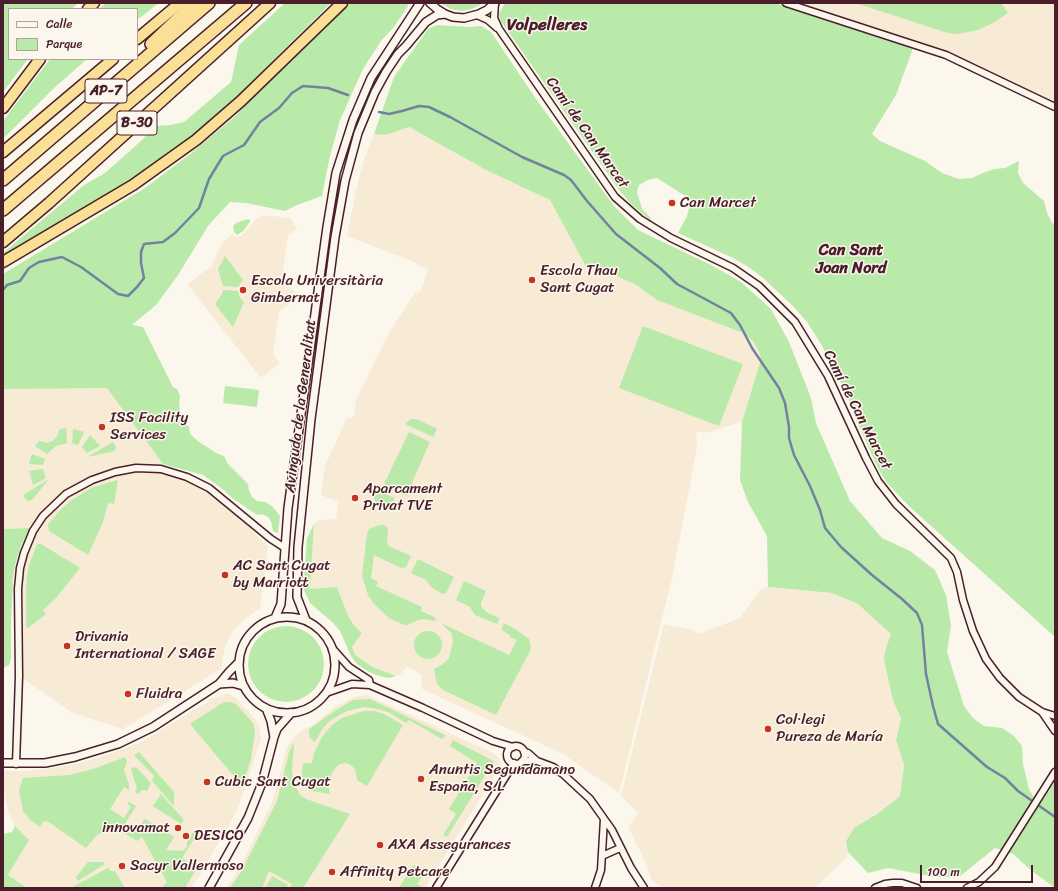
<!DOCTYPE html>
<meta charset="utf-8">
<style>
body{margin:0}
#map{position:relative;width:1058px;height:891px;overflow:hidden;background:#fbf7ec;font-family:Sriracha,sans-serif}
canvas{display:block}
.frame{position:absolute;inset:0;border:4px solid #4a1f2b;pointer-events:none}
.legend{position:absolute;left:8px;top:8px;width:130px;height:52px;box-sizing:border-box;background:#fbf7ec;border:1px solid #b4a19f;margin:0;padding:5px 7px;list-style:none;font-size:12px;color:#4a1f2b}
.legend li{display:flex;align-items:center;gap:8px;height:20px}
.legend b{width:20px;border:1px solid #b4a19f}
.scale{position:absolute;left:920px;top:865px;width:113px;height:18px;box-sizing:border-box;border:2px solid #4a1f2b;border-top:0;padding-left:5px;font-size:12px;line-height:14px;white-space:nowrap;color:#4a1f2b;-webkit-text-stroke:3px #fbf7ec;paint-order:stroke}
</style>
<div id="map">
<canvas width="1058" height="891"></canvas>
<div class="frame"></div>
<ul class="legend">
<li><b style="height:5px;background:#fbf7ec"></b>Calle</li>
<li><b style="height:11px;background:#b9eaaa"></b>Parque</li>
</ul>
<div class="scale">100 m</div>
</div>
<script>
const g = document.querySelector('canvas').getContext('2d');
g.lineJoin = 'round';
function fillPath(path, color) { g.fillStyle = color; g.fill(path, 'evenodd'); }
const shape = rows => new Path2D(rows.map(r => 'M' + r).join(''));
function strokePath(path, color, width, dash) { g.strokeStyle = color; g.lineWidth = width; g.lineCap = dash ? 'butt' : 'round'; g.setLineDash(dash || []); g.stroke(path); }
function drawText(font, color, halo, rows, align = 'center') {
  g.font = font + ' Sriracha,sans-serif'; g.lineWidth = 3; g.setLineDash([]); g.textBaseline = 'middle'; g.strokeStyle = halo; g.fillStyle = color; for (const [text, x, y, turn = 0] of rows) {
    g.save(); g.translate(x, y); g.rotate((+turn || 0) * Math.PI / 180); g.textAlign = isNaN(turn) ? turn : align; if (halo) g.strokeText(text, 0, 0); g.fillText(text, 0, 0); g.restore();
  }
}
const built = shape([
 [785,3,1055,3,1055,105,970,62],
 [409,127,486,170,550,200,585,265,602,270,635,284,658,300,743,333,753,341,758,349,761,359,742,422,705,433,696,431,697,448,672,578,619,793,563,754,422,689,421,685,422,675,407,666,402,673,396,676,373,667,355,655,352,647,362,633,353,624,348,617,337,587,310,589,314,524,318,521,336,519,339,502,326,497,321,494,325,466,347,418,350,419,354,416,356,400,390,331,415,293,421,291,428,270,412,261,347,236,356,190,364,159,374,134,386,135],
 [262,215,291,218,297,229,288,236,282,277,299,297,279,311,273,354,280,363,261,378,187,284,212,266,221,244,232,234,237,237,241,236,253,222],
 [107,387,170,474,196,483,218,498,268,546,260,608,245,619,234,630,225,647,221,669,123,729,73,713,19,676,20,568,35,528,3,529,3,389],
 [768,587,832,593,858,604,892,633,885,651,893,701,901,718,896,740,904,765,900,796,877,814,854,828,846,841,848,852,846,858,815,888,663,888,651,879,647,865,628,827,638,813,621,796,664,624,689,629,699,634,740,618,760,590],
 [227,693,236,698,255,719,260,728,261,739,236,813,192,888,27,888,8,875,29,840,15,826,9,814,3,789,3,771,28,771,53,768,80,763,111,753,142,742,210,700],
 [367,695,493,753,499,758,501,765,425,888,227,888,240,867,273,800,286,749,293,738,301,731,314,724,335,707,354,697]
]);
const green = shape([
 [3,3,78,3,72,9,9,9,9,59,28,59,3,92],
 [106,3,159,3,137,20,137,9,99,9],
 [285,3,331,3,218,115,194,135,150,167,92,204,3,257,3,253,84,185,105,173,141,141,155,126,170,125,184,122,231,82,239,45],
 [349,3,409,3,407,8,393,28,381,41,363,69,340,120,329,160,322,196,297,205,285,211,246,203,230,202,208,226,178,275,156,305,132,325,143,327,173,387,177,389,180,396,179,403,181,419,183,422,189,427,190,434,199,442,218,454,224,456,228,464,248,484,249,491,252,497,257,501,265,502,272,506,280,516,278,533,273,531,271,521,268,517,262,514,257,515,232,498,224,490,203,475,163,464,107,388,3,389,3,274,145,188,190,154,232,119],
 [440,3,484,3,472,9,462,11,451,9],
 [505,3,775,3,913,48,896,95,872,134,880,141,925,161,942,173,959,179,972,178,983,173,994,169,1005,168,1019,161,1018,173,1023,183,1044,201,1047,213,1052,223,1055,224,1055,637,911,508,887,483,878,468,862,433,845,391,821,344,807,322,793,306,762,277,747,266,733,258,678,233,687,216,689,208,687,197,657,178,648,180,639,185,637,192,642,209,651,218,650,220,630,203,620,191,500,20,499,16,499,13],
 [855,3,1001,3,1008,13,993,23,978,30,958,34,948,33],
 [437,25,469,27,481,26,491,32,536,99,614,206,638,230,713,266,741,282,771,309,789,342,811,398,816,423,850,501,882,538,910,551,935,570,946,595,951,626,947,652,964,706,973,718,984,726,1002,728,1014,736,1022,746,1023,764,1029,789,1036,802,1040,804,1055,782,1055,888,1032,871,1013,854,995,848,959,877,935,877,888,868,868,873,848,852,846,841,854,828,877,814,900,796,904,765,896,740,901,718,893,701,884,659,885,651,891,634,858,604,832,593,768,587,767,536,748,502,740,480,742,422,761,359,759,352,753,341,743,333,657,300,635,284,602,270,585,265,550,200,486,170,409,127,386,135,374,134,394,77,428,29],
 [50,59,87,59,53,89,3,139,3,121],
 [248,219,250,220,250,222,242,232,237,235,234,232,233,226,236,223],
 [225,256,243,280,238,287,223,286,218,269],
 [223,290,238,291,240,298,244,302,233,327,215,304,222,294],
 [643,326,743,364,719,426,619,388],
 [225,386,259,390,257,407,223,403],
 [411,419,417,419,437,429,433,437,405,424],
 [66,428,67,443,56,446,47,454,35,446,39,441,47,443,53,441,57,436,60,429],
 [73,429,84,432,78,445,72,443],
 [409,432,430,442,406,496,383,486],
 [90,435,100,446,87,453,82,447],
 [113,442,116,447,115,451,87,457],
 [32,454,45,459,43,465,29,464],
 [43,469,46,478,33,485,29,471],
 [49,479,32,500,29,501,26,500,23,495],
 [117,480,118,481,114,504,108,503,103,522,88,555,49,531,48,525,60,510,72,500,91,488],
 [375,489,394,498,394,510,379,506,374,499],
 [314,524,310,589,337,587,348,616,353,624,362,633,352,647,355,655,373,667,396,676,389,678,379,676,369,672,357,664,351,656,340,631,332,622,310,603,304,590,304,578,307,538],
 [379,525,384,525,388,528,387,543,389,546,411,556,406,567,401,568,374,555,371,578,378,582,376,586,422,607,421,611,436,618,435,621,424,619,418,620,408,625,404,625,389,618,374,604,368,595,362,576,367,534,369,529],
 [30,528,21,546,16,561,13,577,11,624,11,659,9,665,3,668,3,529],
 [37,544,41,544,80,568,56,598,43,610,46,614,28,628,26,627,26,588,27,576,29,565],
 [418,559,454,577,446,593,443,594,432,588,426,580,411,573],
 [464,581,486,591,481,603,481,607,488,613,500,618,497,624,475,615,470,607,456,600],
 [441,623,509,655,517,640,510,637,510,635,501,630,504,623,515,629,529,639,531,646,530,651,496,715,443,690,437,684,434,669,443,664,449,658,453,642,452,634],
 '248 664a38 38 0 1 1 76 0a38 38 0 1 1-76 0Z',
 '414 645a14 14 0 1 1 28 0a14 14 0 1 1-28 0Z',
 [370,699,445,735,445,736,442,739,409,720,406,723,388,712,378,709,364,707,347,711,331,720,323,728,315,742,310,738,309,733,309,729,336,710,353,700],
 [224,702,229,702,236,704,253,723,255,732,251,759,242,786,190,724],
 [364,711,374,711,384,714,403,725,367,786,357,780,356,772,354,768,349,764,344,763,338,765,333,771,329,780,329,788,330,794,312,791,306,786,303,781,302,771,303,763,312,763,314,753,322,737,332,725,342,718],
 [453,740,494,761,447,837,443,835,456,814,449,809,477,763,450,746],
 [294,743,292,770,293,782,300,795,306,799,350,814,303,888,289,888,292,884,269,871,262,888,230,888,241,872,277,801,289,752],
 [139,752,174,792,174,806,152,781,154,776,134,755],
 [125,757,127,761,124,770,129,784,129,790,124,787,110,809,124,818,131,807,127,803,129,802,136,806,124,825,140,825,145,819,174,837,166,850,182,851,185,849,187,847,187,842,193,832,196,836,182,858,197,868,185,888,164,888,163,886,167,882,142,837,137,841,124,833,112,831,101,833,96,836,86,848,47,821,43,822,40,827,30,820,23,811,19,790,23,778,70,775,93,769],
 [132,767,137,768,151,783,147,791,144,790,141,791,138,794,135,792,137,788,133,776,131,769],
 [161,794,184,820,181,824,153,806],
 [15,826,29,840,8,875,27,888,3,888,3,834,12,832],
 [88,862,104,862,105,864,78,881,76,877],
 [413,865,424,873,417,884,424,888,399,888],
 [108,868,110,871,115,871,125,888,74,888,74,886],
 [272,876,288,885,286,888,266,887]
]);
const stream = shape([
 [379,112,389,114,402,111,419,106,429,107,450,117,522,157,564,175,571,180,587,201,616,234,660,268,677,284,731,313,740,325,752,348,779,388,785,403,789,427,789,438,794,455,810,486,820,510,825,528,841,547,872,575,902,599,917,613,922,625,926,674,933,706,938,724,987,767,1005,778,1018,791,1055,817],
 [3,290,7,285,20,281,29,268,39,262,62,257,81,267,118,294,128,296,137,287,144,278,141,263,141,252,144,244,163,242,175,233,199,208,209,179,223,156,244,145,260,122,279,108,292,93,303,86,328,88,348,95]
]);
const minor = shape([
 [495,3,494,18,499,29,615,197,640,219,671,238,733,268,759,286,795,322,828,376,866,458,878,481,896,504,951,558,957,572,963,600,973,631,986,659,1000,678,1019,697,1042,712,1055,716],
 [786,3,946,55,1055,107],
 [477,15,488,20,497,28],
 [332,648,349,667,369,680,370,685],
 [326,693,352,684,370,685,423,708,493,741,513,747],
 [1042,712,1055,731],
 '507 755a9 9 0 1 1 18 0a9 9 0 1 1-18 0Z',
 [524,752,528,753,537,761,553,767,563,774,590,799,612,830,631,868,644,888],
 [522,761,537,761],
 [16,764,19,676,18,589,20,568,24,553,33,531,43,516,66,494,92,480,115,472,136,468,161,469,187,477,209,488,271,539,285,548],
 [602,856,620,848],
 [436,888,514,763],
 [595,888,601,870,604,819],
 [875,888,885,884,893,883,902,883,917,888],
 [967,888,979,882,995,867,1055,772]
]);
const tertiary = shape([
 [430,3,437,9,445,14,453,17,464,18,479,14,487,10,495,3],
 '239 665a48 48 0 1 1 96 0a48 48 0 1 1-96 0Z',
 [275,618,281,604,288,508,327,227,336,173,353,120,371,78,420,3],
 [306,620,297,597,298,547,311,419,335,237,345,181,358,133,375,92,386,72,398,54,406,46,426,22,437,15,445,14],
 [219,684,233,683,243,686],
 [266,708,271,721,274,737],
 [3,763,45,763,75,757,118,744,153,727,219,684,229,672,239,662],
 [209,888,248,818,262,783,274,737,277,729,291,713]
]);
const trunk = shape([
 [88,9,94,3],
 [137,39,180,3],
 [3,108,40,59],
 [3,152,113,59],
 [3,242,49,203,270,3],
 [3,262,133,185,196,140,241,101,342,3]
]);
const motorway = shape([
 [151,44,194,3],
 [3,180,209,3],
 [3,210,246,3]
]);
const markers = [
 [672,203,4,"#c8321e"],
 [532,280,4,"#c8321e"],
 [243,290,4,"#c8321e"],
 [102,427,4,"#c8321e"],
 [355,498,4,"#c8321e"],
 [225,575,4,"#c8321e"],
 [67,646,4,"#c8321e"],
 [128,694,4,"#c8321e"],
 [768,729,4,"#c8321e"],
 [421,779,4,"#c8321e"],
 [207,782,4,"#c8321e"],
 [178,828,4,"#c8321e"],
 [186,836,4,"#c8321e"],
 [380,845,4,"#c8321e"],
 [122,866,4,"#c8321e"],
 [332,872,4,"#c8321e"]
];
const shields = [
 [106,91,42],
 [137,123,40]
];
const shieldNames = [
 ["AP-7",106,91],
 ["B-30",137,123]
];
const streetNames = [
 ["Camí de Can Marcet",587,133,55],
 ["Avinguda de la Generalitat",301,406,-83],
 ["Camí de Can Marcet",857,410,63]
];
const poiNames = [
 ["Can Marcet",680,203],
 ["Escola Thau",540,271],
 ["Sant Cugat",540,288],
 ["Escola Universitària",251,281],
 ["Gimbernat",251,298],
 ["ISS Facility",110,418],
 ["Services",110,435],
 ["Aparcament",363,489],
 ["Privat TVE",363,506],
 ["AC Sant Cugat",233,566],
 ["by Marriott",233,583],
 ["Drivania",75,637],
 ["International / SAGE",75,654],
 ["Fluidra",136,694],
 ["Col·legi",776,720],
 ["Pureza de María",776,737],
 ["Anuntis Segundamano",429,770],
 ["España, S.L",429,787],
 ["Cubic Sant Cugat",215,782],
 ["innovamat",170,828,"right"],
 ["DESICO",194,836],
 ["AXA Assegurances",388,845],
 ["Sacyr Vallermoso",130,866],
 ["Affinity Petcare",340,872]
];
const neighbourhoodNames = [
 ["Can Sant",851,251],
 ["Joan Nord",851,269]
];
const quarterNames = [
 ["Volpelleres",547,26]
];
fillPath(built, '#f7ebd6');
fillPath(green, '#b9eaaa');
strokePath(stream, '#72839f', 2.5);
strokePath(minor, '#4a1f2b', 9);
strokePath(tertiary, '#4a1f2b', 10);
strokePath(trunk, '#4a1f2b', 13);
strokePath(motorway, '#4a1f2b', 14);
strokePath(minor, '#fbf7ec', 6);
strokePath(tertiary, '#fbf7ec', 7);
strokePath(trunk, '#fadf96', 10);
strokePath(motorway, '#fadf96', 11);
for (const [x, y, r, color] of markers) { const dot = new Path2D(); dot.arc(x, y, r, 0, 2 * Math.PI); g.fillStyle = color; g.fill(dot); strokePath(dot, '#fbf7ec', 1.5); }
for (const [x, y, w] of shields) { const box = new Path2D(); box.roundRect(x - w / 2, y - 12, w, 24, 3); g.fillStyle = '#fbf7ec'; g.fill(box); strokePath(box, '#4a1f2b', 1); }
drawText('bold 14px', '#4a1f2b', null, shieldNames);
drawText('15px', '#4a1f2b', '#fbf7ec', streetNames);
drawText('15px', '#4a1f2b', '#fbf7ec', poiNames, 'left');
drawText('bold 16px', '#4a1f2b', '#fbf7ec', neighbourhoodNames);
drawText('bold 17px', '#4a1f2b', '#fbf7ec', quarterNames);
</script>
